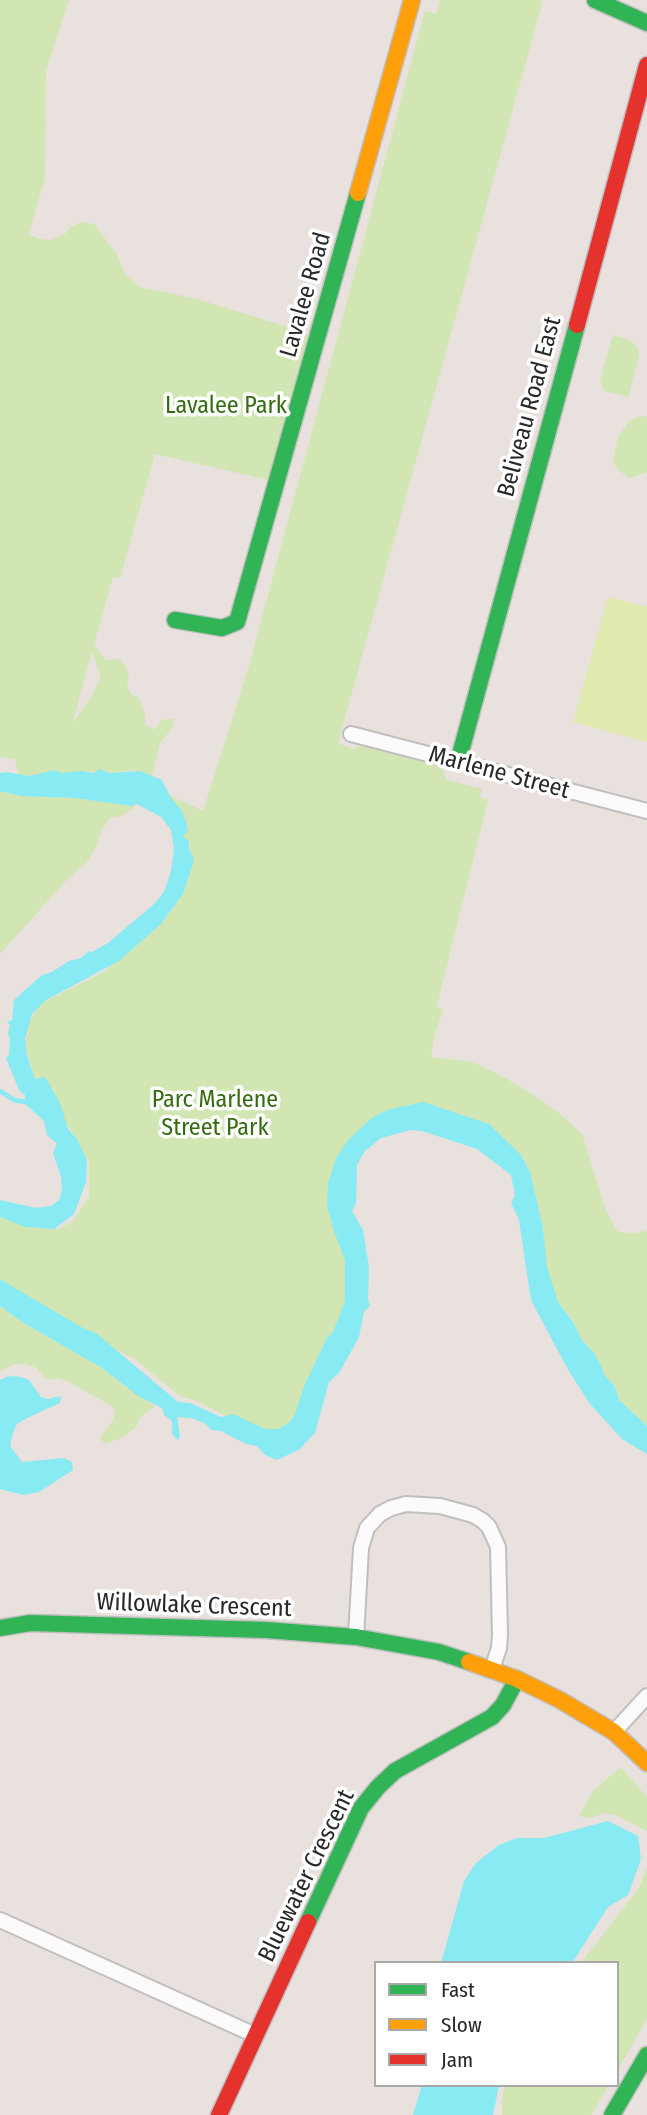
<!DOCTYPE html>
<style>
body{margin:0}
#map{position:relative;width:647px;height:2115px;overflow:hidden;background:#e8e1dd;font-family:"Fira Sans Condensed",sans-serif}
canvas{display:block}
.legend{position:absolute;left:374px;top:1961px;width:245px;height:126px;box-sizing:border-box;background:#fff;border:2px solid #a9a9a9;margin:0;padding:9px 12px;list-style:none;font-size:21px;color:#282828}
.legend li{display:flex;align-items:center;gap:14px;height:35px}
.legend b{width:35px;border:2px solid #a9a9a9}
</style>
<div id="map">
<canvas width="647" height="2115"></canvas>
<ul class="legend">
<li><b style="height:9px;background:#30b455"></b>Fast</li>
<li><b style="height:9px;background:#ff9f0a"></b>Slow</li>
<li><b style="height:9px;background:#e5322d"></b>Jam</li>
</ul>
</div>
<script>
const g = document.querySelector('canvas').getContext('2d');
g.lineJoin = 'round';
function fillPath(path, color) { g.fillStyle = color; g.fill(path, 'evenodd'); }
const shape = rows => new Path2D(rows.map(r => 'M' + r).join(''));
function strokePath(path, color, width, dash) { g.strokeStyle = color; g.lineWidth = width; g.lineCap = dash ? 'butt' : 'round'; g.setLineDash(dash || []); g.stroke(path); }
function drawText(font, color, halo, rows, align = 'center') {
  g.font = font + ' "Fira Sans Condensed",sans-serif'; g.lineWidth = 7; g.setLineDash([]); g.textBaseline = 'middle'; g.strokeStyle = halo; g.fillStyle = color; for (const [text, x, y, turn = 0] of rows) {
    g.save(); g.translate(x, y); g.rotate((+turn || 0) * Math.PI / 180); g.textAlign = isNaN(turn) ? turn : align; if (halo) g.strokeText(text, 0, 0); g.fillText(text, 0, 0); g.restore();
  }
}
const green = shape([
 [0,0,69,0,46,71,45,177,29,233,37,239,51,240,65,234,70,227,82,222,94,224,116,253,125,274,140,287,197,299,307,333,306,336,310,338,269,480,155,454,120,578,113,577,94,644,105,660,119,659,125,665,129,676,127,687,131,694,139,698,145,715,145,724,154,730,161,721,173,718,174,725,160,743,152,775,132,770,114,773,101,771,61,773,55,770,30,776,18,774,15,759,0,757],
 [92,651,101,678,91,697,72,724],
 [440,0,543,0,338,743,353,749,361,745,440,766,447,780,482,789,480,797,488,800,437,1006,443,1010,434,1036,431,1057,472,1062,496,1073,526,1090,560,1114,582,1134,605,1208,617,1231,629,1234,647,1231,647,1426,619,1400,615,1387,603,1373,602,1367,594,1353,582,1340,573,1321,558,1302,547,1267,543,1228,530,1172,521,1155,489,1124,423,1102,339,1168,355,1285,286,1437,228,1417,197,1401,180,1396,136,1360,70,1326,0,1283,0,1217,32,1228,59,1229,72,1222,89,1197,89,1162,70,1129,47,1097,59,1083,52,1089,49,1085,34,1077,25,1043,28,1033,27,1027,40,1004,105,971,161,924,183,894,190,852,189,841,183,836,188,831,188,826,169,795,203,811,249,666,425,11,436,14],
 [613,335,630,340,639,349,639,357,628,397,604,391,600,379],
 [642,416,647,417,647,472,629,478,617,469,613,458,618,437,630,420],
 [0,791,21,796,76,798,131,806,137,804,124,815,110,818,101,831,97,845,87,862,64,883,0,954],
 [0,1306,22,1322,103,1368,123,1385,155,1406,141,1416,135,1428,121,1438,105,1444,100,1438,113,1420,115,1410,110,1405,67,1381,58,1378,49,1380,43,1376,37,1368,26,1364,15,1364,0,1371],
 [621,1767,647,1797,647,1831,615,1815,605,1813,590,1818,579,1816,594,1790],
 [647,1868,647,2019,617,2071,617,1963,581,1963,639,1888],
 [506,2085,609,2085,591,2115,502,2115,502,2097]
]);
const pitch = shape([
 [608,597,647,607,647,742,573,722]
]);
const water = shape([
 [100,769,109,773,140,771,162,780,171,798,183,812,183,816,186,820,188,831,183,836,189,841,189,848,194,861,183,894,161,924,119,961,46,1000,32,1014,25,1039,27,1055,34,1077,36,1079,44,1077,47,1080,60,1103,68,1129,77,1139,87,1160,86,1182,74,1214,54,1229,25,1227,0,1217,0,1200,36,1208,51,1206,59,1200,62,1191,61,1177,53,1153,57,1144,47,1135,44,1121,25,1104,25,1095,19,1090,6,1058,9,1055,10,1039,8,1034,10,1025,7,1022,12,1020,14,1000,42,975,52,972,69,961,81,958,89,951,92,952,108,943,154,904,164,892,171,871,174,849,171,830,161,817,137,804,131,806,75,798,21,796,0,791,0,773,6,772,30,776,55,770,61,773,81,771,94,773],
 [423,1102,489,1124,521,1155,530,1172,543,1228,547,1267,558,1302,573,1322,582,1340,594,1353,602,1367,603,1373,615,1387,619,1400,647,1426,647,1454,622,1439,590,1404,567,1368,531,1300,519,1220,511,1203,515,1195,511,1175,477,1149,422,1131,411,1130,381,1138,364,1152,357,1165,356,1203,352,1211,363,1230,369,1268,368,1299,370,1306,364,1311,359,1337,339,1373,329,1382,315,1433,300,1449,277,1460,265,1455,257,1446,246,1444,221,1431,211,1430,206,1424,192,1418,177,1417,180,1436,178,1440,172,1434,172,1421,164,1415,162,1408,138,1396,102,1368,22,1322,0,1306,0,1279,81,1327,97,1334,178,1402,190,1403,221,1417,233,1414,265,1429,279,1429,290,1422,295,1414,305,1384,327,1338,333,1332,345,1301,345,1260,334,1231,327,1206,328,1184,336,1158,349,1139,373,1117,387,1110],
 [9,1376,21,1377,29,1380,41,1397,48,1399,61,1396,60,1403,27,1418,17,1424,12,1436,10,1446,22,1462,64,1458,72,1462,73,1470,39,1492,23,1495,0,1489,0,1380],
 [608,1821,638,1836,641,1859,628,1895,608,1907,572,1963,441,1963,464,1881,476,1863,499,1845,517,1838,544,1838],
 [422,2085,499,2085,493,2115,413,2115]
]);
const stream = shape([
 [0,1091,14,1100,31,1103]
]);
const street = shape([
 [351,734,647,811],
 [356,1637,361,1548,367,1528,380,1514,391,1508,406,1504,440,1506,473,1515,483,1521,489,1527,498,1547,500,1635,499,1648,492,1669],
 [614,1732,647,1696],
 [0,1920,255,2035]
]);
const fast = shape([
 [595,0,647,23],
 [175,620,222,628,237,622,358,193],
 [458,762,577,325],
 [0,1628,30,1623,266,1630,356,1637,439,1652,469,1662],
 [308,1922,361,1808,378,1787,395,1771,492,1717,503,1705,517,1679],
 [612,2115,647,2055]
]);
const slow = shape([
 [358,193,412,0],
 [469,1662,517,1679,560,1700,614,1732,647,1763]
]);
const jam = shape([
 [577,325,647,65],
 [219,2115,308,1922]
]);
const streetNames = [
 ["Lavalee Road",306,295,-74],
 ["Beliveau Road East",530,407,-75],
 ["Marlene Street",499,773,15],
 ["Willowlake Crescent",194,1606,2],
 ["Bluewater Crescent",307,1876,-64]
];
const parkNames = [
 ["Lavalee Park",226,406],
 ["Parc Marlene",215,1100],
 ["Street Park",215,1128]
];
fillPath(green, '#d1e6b2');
fillPath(pitch, '#e0eaae');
fillPath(water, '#88eaf2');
strokePath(stream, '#88eaf2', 4.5);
strokePath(street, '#c0bfc0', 18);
strokePath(fast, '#c0bfc0', 19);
strokePath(slow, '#c0bfc0', 19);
strokePath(jam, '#c0bfc0', 19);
strokePath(street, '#fcfafa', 14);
strokePath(fast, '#30b455', 16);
strokePath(slow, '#ff9f0a', 16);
strokePath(jam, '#e5322d', 16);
drawText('24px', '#282828', '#fff', streetNames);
drawText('24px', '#356c12', '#fff', parkNames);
</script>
